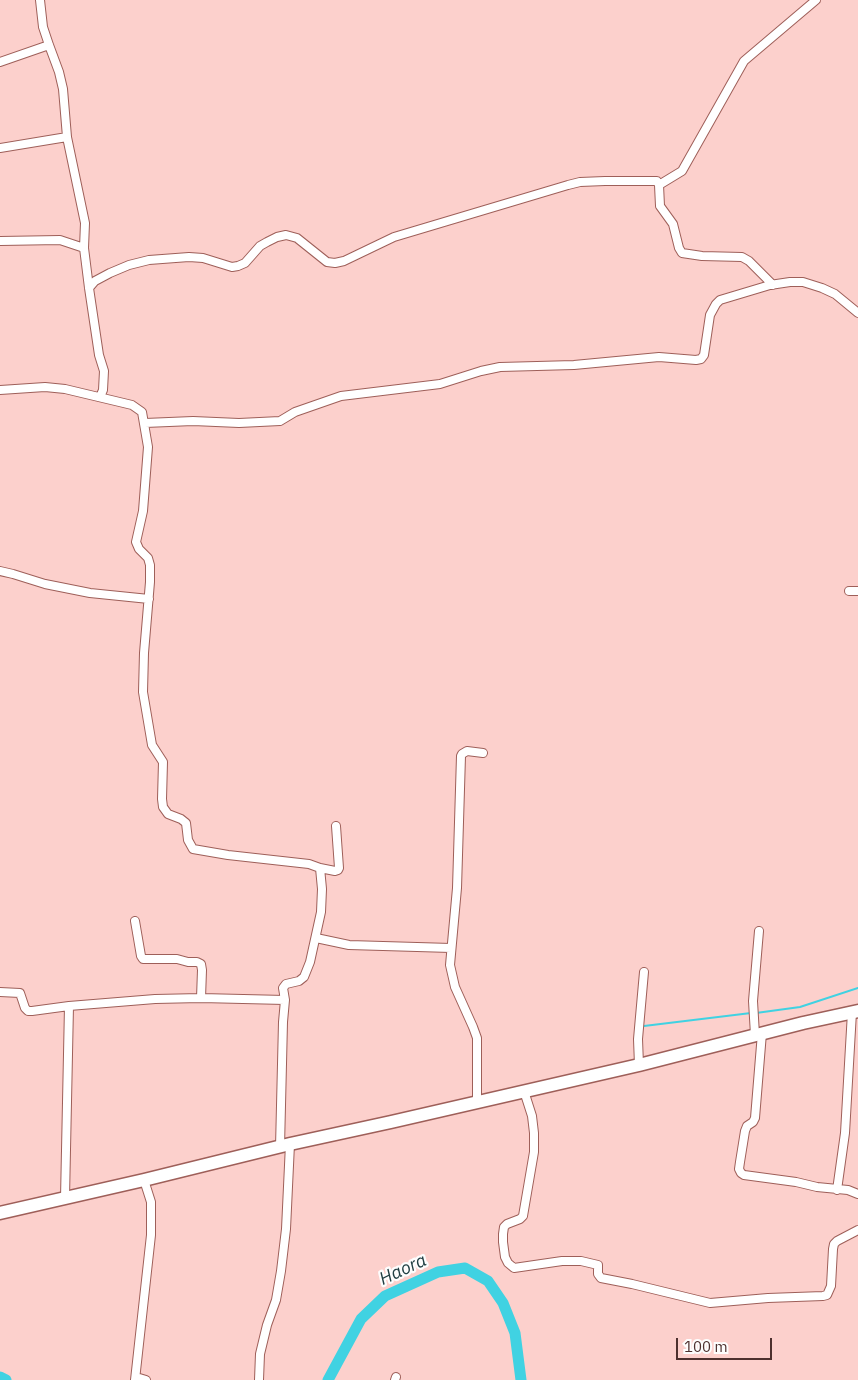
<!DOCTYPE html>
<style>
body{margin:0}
#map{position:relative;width:858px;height:1380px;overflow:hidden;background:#fcd0cc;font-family:"IBM Plex Sans",sans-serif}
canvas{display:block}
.scale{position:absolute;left:676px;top:1338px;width:96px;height:22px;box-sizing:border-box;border:2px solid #4d302e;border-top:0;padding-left:6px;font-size:15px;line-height:18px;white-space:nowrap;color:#4d302e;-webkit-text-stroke:4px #fdfdfd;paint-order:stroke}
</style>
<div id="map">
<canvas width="858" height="1380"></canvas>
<div class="scale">100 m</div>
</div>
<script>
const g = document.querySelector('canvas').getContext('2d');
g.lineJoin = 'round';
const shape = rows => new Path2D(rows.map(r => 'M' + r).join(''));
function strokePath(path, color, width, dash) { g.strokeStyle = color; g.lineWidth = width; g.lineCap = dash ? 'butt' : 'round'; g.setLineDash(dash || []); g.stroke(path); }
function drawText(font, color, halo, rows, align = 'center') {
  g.font = font + ' "IBM Plex Sans",sans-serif'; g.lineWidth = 4.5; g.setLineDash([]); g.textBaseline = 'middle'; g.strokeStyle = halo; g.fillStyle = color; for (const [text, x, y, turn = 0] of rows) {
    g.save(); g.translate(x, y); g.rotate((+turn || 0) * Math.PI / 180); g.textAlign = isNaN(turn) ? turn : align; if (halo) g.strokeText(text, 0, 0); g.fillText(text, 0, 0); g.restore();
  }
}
const stream = shape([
 [756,1013,800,1007,858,988],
 [644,1026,751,1013]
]);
const river = shape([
 [0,1377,6,1380],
 [328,1380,361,1319,385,1296,438,1272,465,1268,488,1281,503,1303,515,1333,521,1380]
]);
const street = shape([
 [40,0,43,27,49,45,59,72,63,89,67,137,85,223,84,248,89,288,99,355,104,371,103,390,100,397],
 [0,62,49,45],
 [0,148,67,137],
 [659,185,682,171,744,61,816,0],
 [0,241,60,240,84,248],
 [89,288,95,281,110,273,129,265,149,260,189,257,203,258,232,267,238,266,245,263,260,246,267,242,277,237,286,235,297,238,327,262,335,263,344,261,394,237,568,185,580,182,605,181,657,181,659,185,660,206,673,224,679,248,682,253,702,256,742,257,749,261,773,285],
 [0,390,45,387,65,389,132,405,142,412,148,447,143,511,136,542,139,549,148,558,150,565,150,582,144,653,143,692,152,745,163,762,162,799,163,807,168,814,181,819,186,823,188,840,193,849,228,855,309,864,320,868,322,889,321,912,310,962,304,977,299,981,286,984,283,988,285,1000,283,1022,280,1147],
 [145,423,193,421,239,423,280,421,295,412,341,396,440,384,481,371,500,367,574,365,659,357,696,360,701,359,704,355,710,315,716,304,720,300,770,285,790,282,803,282,822,288,835,294,858,313],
 [0,571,13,574,45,584,90,593,149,599],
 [849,591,858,591],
 [320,868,335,871,338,870,339,868,336,826],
 [135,921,141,956,143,959,177,959,188,962,197,962,201,964,202,970,201,998],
 [316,938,349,945,451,948],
 [0,992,20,993,25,1008,28,1011,32,1011,69,1006,155,999,201,998,285,1000],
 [762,1033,755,1118,753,1122,747,1126,745,1131,740,1162,739,1169,741,1173,744,1175,796,1182,817,1187,848,1190,858,1194],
 [755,1035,753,1001,759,931],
 [639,1065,638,1039,644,972],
 [524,1091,532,1116,534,1133,534,1152,523,1216,520,1219,507,1224,504,1227,503,1234,503,1242,505,1257,508,1263,514,1268,562,1261,581,1261,598,1265,598,1274,601,1278,632,1284,710,1303,768,1298,823,1296,827,1295,831,1286,833,1249,834,1244,837,1241,858,1230],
 [477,1102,477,1038,473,1027,455,987,450,965,457,888,461,756,462,754,467,751,483,753],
 [837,1190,845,1133,852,1012],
 [65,1198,69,1006],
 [136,1377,146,1380],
 [135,1380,151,1235,151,1202,144,1180],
 [259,1380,260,1354,267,1325,276,1300,281,1271,286,1229,290,1144],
 [395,1380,396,1377]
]);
const primary = shape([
 [0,1213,144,1180,290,1144,391,1122,639,1065,803,1023,858,1011]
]);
const waterNames = [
 ["Haora",403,1270,-25]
];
strokePath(stream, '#40d2e2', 2);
strokePath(river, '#40d2e2', 11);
strokePath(street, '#9e5f59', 10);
strokePath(primary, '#9e5f59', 15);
strokePath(street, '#fff', 8);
strokePath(primary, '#fff', 12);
drawText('italic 18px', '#203e42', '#fdfdfd', waterNames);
</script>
